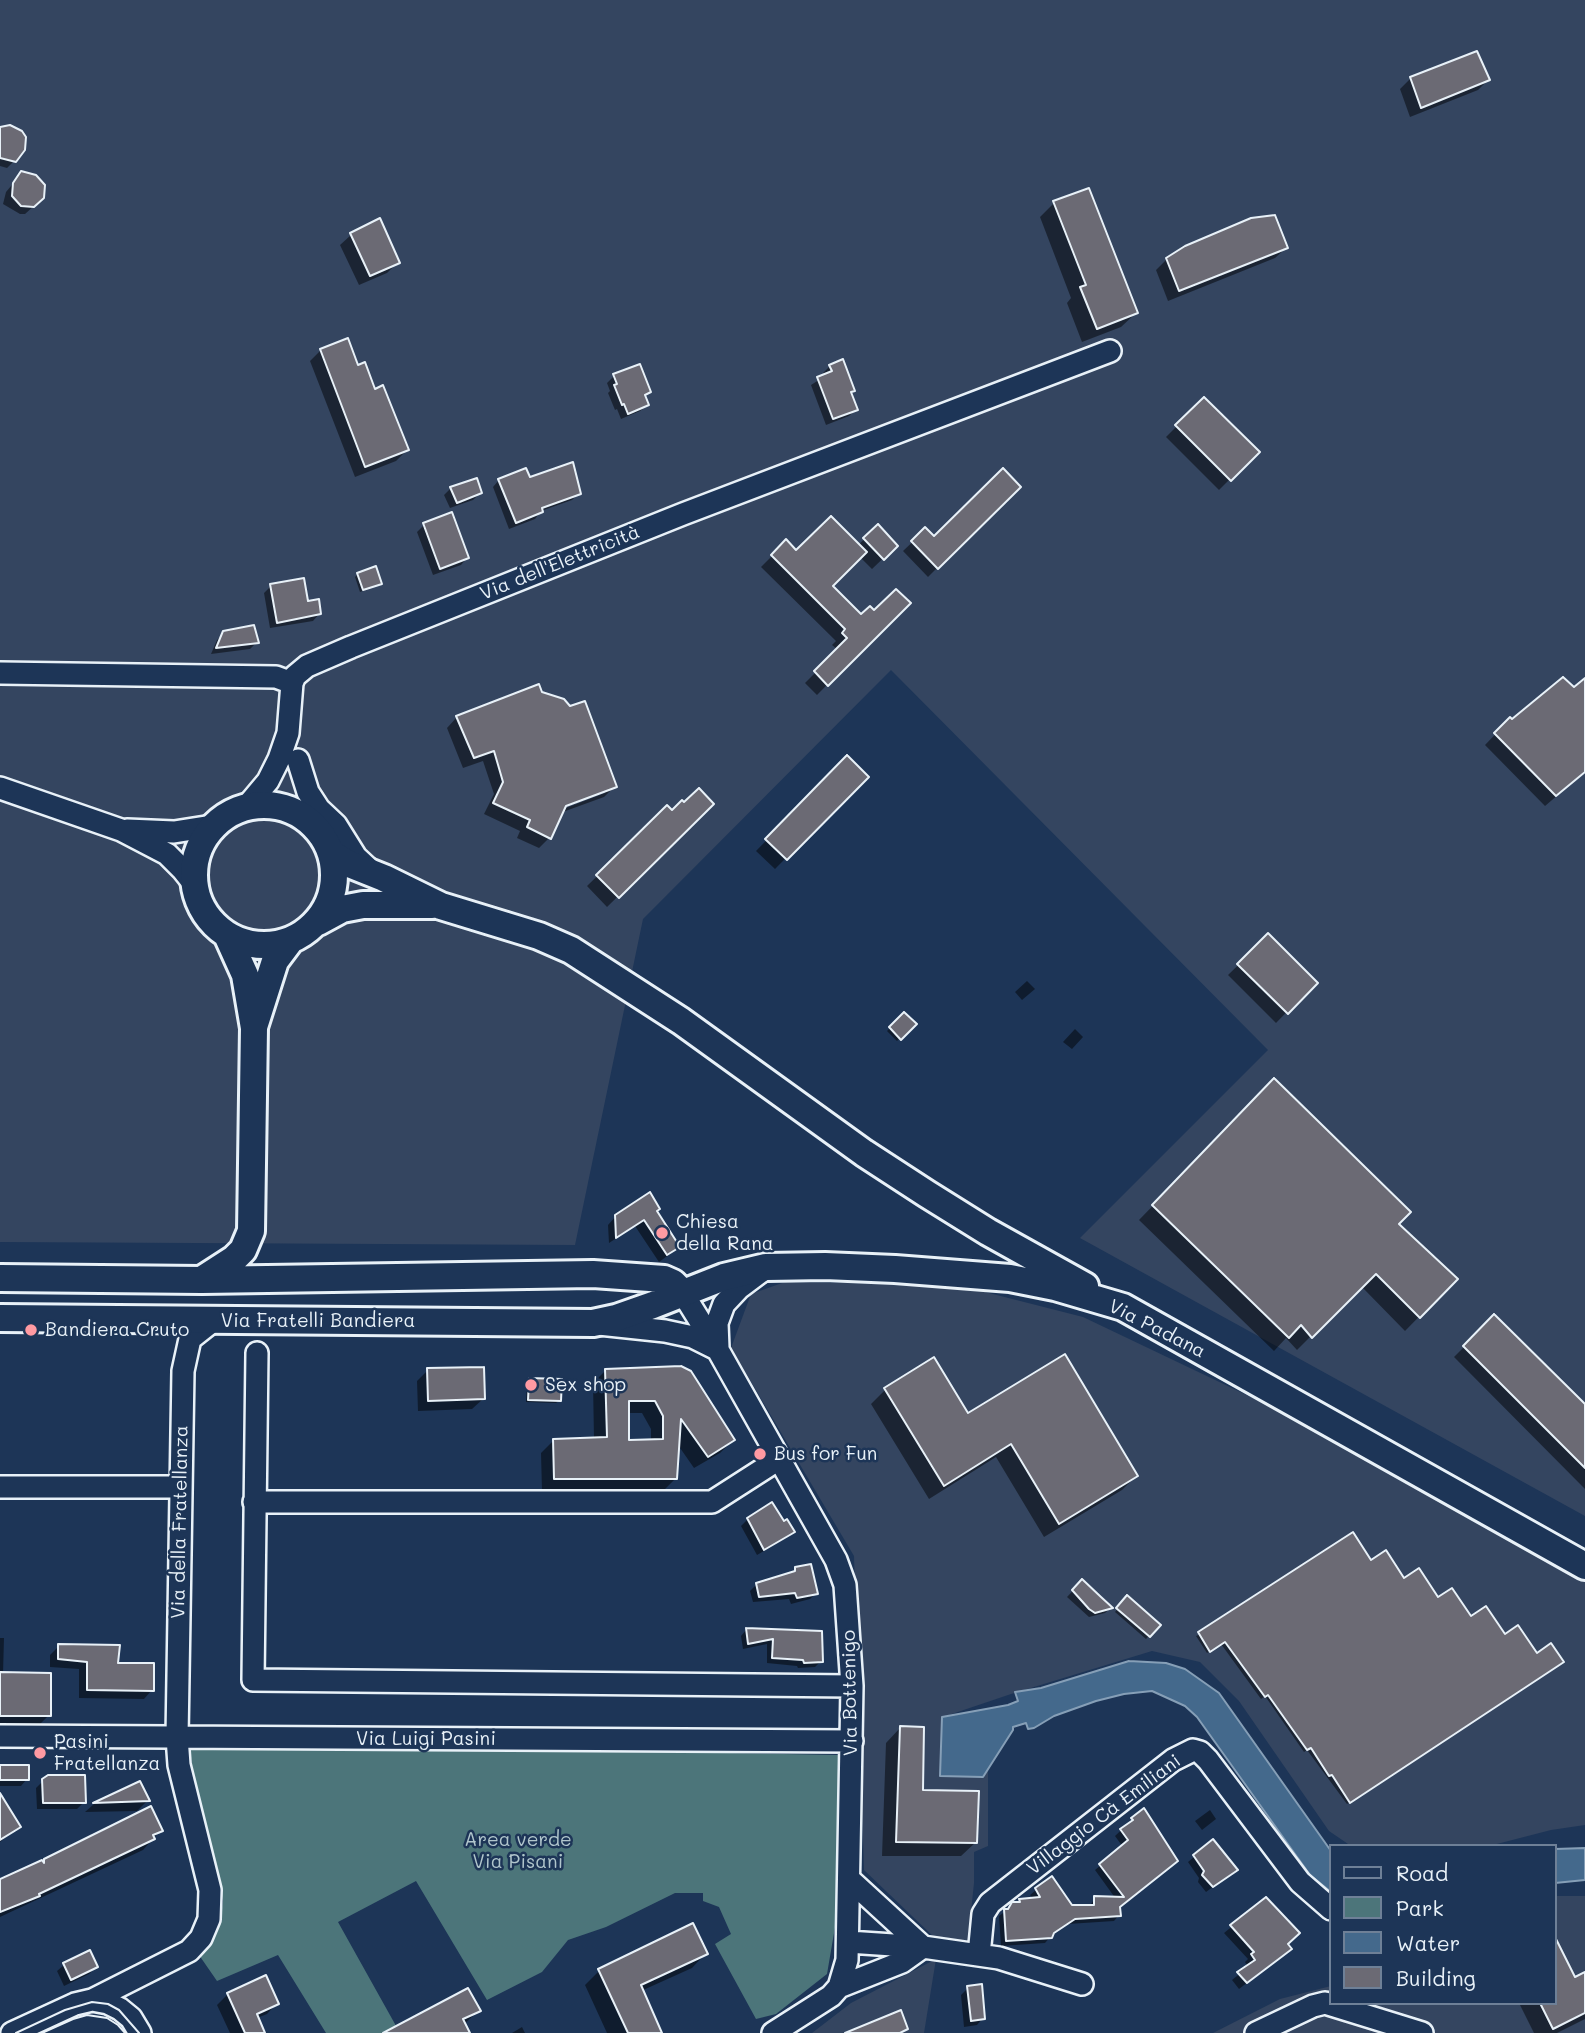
<!DOCTYPE html>
<meta charset="utf-8">
<style>
body{margin:0}
#map{position:relative;width:1585px;height:2033px;overflow:hidden;background:#1d3557;font-family:Mali,sans-serif}
canvas{display:block}
.legend{position:absolute;left:1329px;top:1844px;width:228px;height:161px;box-sizing:border-box;background:#1d3557;border:2px solid #6e8097;margin:0;padding:9px 12px;list-style:none;font-size:21px;color:#e8f1f8}
.legend li{display:flex;align-items:center;gap:14px;height:35px}
.legend b{width:35px;border:2px solid #6e8097}
</style>
<div id="map">
<canvas width="1585" height="2033"></canvas>
<ul class="legend">
<li><b style="height:9px;background:#1d3557"></b>Road</li>
<li><b style="height:19px;background:#4c757a"></b>Park</li>
<li><b style="height:19px;background:#44698c"></b>Water</li>
<li><b style="height:19px;background:#6b6a74"></b>Building</li>
</ul>
</div>
<script>
const g = document.querySelector('canvas').getContext('2d');
g.lineJoin = 'round';
function fillPath(path, color) { g.fillStyle = color; g.fill(path, 'evenodd'); }
const shape = rows => new Path2D(rows.map(r => 'M' + r).join(''));
function strokePath(path, color, width, dash) { g.strokeStyle = color; g.lineWidth = width; g.lineCap = dash ? 'butt' : 'round'; g.setLineDash(dash || []); g.stroke(path); }
function drawText(font, color, halo, rows, align = 'center') {
  g.font = font + ' Mali,sans-serif'; g.lineWidth = 5; g.setLineDash([]); g.textBaseline = 'middle'; g.strokeStyle = halo; g.fillStyle = color; for (const [text, x, y, turn = 0] of rows) {
    g.save(); g.translate(x, y); g.rotate((+turn || 0) * Math.PI / 180); g.textAlign = isNaN(turn) ? turn : align; if (halo) g.strokeText(text, 0, 0); g.fillText(text, 0, 0); g.restore();
  }
}
const built = shape([
 [0,0,1585,0,1585,1516,1080,1238,1268,1050,891,670,643,919,575,1245,0,1242],
 [785,1282,906,1284,981,1291,1083,1317,1255,1399,1356,1452,1585,1579,1585,1825,1551,1830,1489,1846,1351,1846,1329,1831,1239,1701,1200,1662,1152,1651,1011,1694,946,1716,941,1769,988,1771,988,1846,974,1852,974,1883,968,1941,936,1939,864,1870,854,1556,731,1348,751,1294],
 [1555,1896,1585,1896,1585,2033,1213,2033,1280,1999,1331,1986,1331,2003,1555,2003],
 [936,1959,924,2033,812,2033,851,2003]
]);
const green = shape([
 [189,1743,838,1755,839,1904,827,1974,776,2014,756,2019,715,1944,731,1934,719,1907,703,1901,703,1893,675,1893,606,1927,568,1940,542,1972,487,2000,416,1881,338,1922,400,2033,326,2033,278,1955,217,1981,199,1955,219,1927,223,1901,214,1854,196,1795]
]);
const water = shape([
 [1129,1661,1166,1663,1185,1669,1219,1693,1331,1851,1331,1892,1310,1875,1197,1717,1185,1706,1152,1691,1124,1694,1096,1701,1054,1716,1034,1728,1028,1729,1026,1723,1013,1727,1013,1730,983,1777,940,1776,942,1717,1008,1705,1018,1701,1015,1692,1041,1688,1129,1661],
 [1585,1848,1585,1880,1555,1883,1555,1849,1585,1848]
]);
const shadow = shape([
 [1411,78,1488,80,1478,90,1410,117,1400,89],
 [0,131,14,161,7,168,0,166],
 [22,173,35,205,25,214,20,214,3,204,6,192],
 [1054,203,1136,313,1121,327,1082,342,1067,303,1071,298,1040,217],
 [379,220,398,262,387,273,359,285,340,245,351,235],
 [1286,248,1275,258,1168,301,1156,270,1167,259],
 [347,340,357,367,374,391,407,450,396,461,355,477,310,361,320,351],
 [639,366,649,392,644,397,647,405,640,411,621,419,617,409,615,410,608,393,610,391,607,383,614,376],
 [830,366,853,390,850,394,856,409,849,416,826,425,811,385,825,376,823,373],
 [1204,399,1257,452,1219,490,1166,437],
 [499,480,529,480,579,493,572,500,541,511,535,519,509,529,493,487],
 [1018,487,928,577,903,551,925,530,934,539],
 [451,488,480,493,473,500,450,508,444,495],
 [451,514,467,558,461,565,433,575,417,532,424,525],
 [878,527,896,546,872,569,860,557,830,586,861,617,908,603,817,695,805,683,838,650,832,645,836,641,761,567,786,542,796,552,858,545],
 [358,574,380,584,360,592,355,577],
 [271,586,307,603,319,614,313,621,270,628,264,593],
 [224,633,257,642,250,649,211,654,217,640],
 [1585,680,1585,772,1545,806,1485,745,1510,719,1512,721,1574,690],
 [540,694,615,786,604,797,560,813,549,838,539,848,517,838,520,831,484,814,494,794,483,761,463,768,447,728,457,717],
 [605,789,605,793,558,811,557,807],
 [847,758,866,777,775,869,756,851],
 [712,804,607,907,587,886,667,808,672,813],
 [1268,936,1315,983,1276,1023,1228,975],
 [1027,981,1035,989,1022,1000,1015,992],
 [904,1014,914,1024,897,1041,887,1031],
 [1075,1029,1083,1037,1072,1049,1063,1042],
 [1274,1081,1397,1224,1456,1279,1405,1331,1361,1286,1297,1350,1286,1338,1274,1351,1139,1220],
 [655,1211,678,1246,670,1254,659,1262,635,1226,609,1243,608,1225,616,1216],
 [1494,1317,1585,1407,1585,1489,1454,1357],
 [428,1370,483,1399,472,1409,418,1411,417,1381],
 [606,1370,733,1440,720,1453,694,1468,678,1445,676,1478,663,1491,542,1491,541,1453,554,1440,594,1439,593,1383],
 [627,1413,642,1413,651,1429,651,1441,627,1442],
 [530,1379,559,1401,556,1403,526,1402,527,1382],
 [885,1390,968,1415,1136,1476,1122,1490,1044,1537,996,1457,929,1499,871,1404],
 [748,1519,783,1523,792,1531,786,1538,757,1555,741,1526],
 [1370,1563,1559,1665,1347,1804,1307,1750,1304,1752,1265,1696,1261,1699,1221,1644,1207,1653,1196,1636],
 [796,1569,816,1593,810,1599,791,1604,789,1599,753,1602,750,1591,757,1584,792,1573],
 [1082,1581,1110,1608,1105,1613,1089,1617,1067,1597],
 [1127,1597,1159,1625,1146,1639,1115,1612],
 [746,1630,820,1633,821,1661,815,1667,798,1668,797,1666,767,1663,767,1644,743,1649,741,1636],
 [0,1638,4,1638,3,1674,49,1715,40,1724,0,1724],
 [59,1646,116,1665,152,1690,144,1699,79,1698,79,1669,50,1667,50,1655],
 [900,1728,922,1792,976,1842,961,1856,882,1856,886,1743],
 [0,1767,27,1779,21,1786,0,1786],
 [43,1781,84,1802,77,1809,37,1809,36,1788],
 [139,1783,147,1801,137,1811,85,1812,94,1804],
 [0,1808,19,1826,0,1842],
 [1210,1810,1216,1819,1202,1830,1195,1821],
 [1133,1819,1176,1861,1118,1908,1119,1915,1114,1921,1068,1924,1052,1935,1045,1943,1001,1946,999,1916,1020,1900,1033,1899,1030,1895,1036,1890,1071,1907,1089,1907,1095,1898,1116,1899,1095,1870,1123,1847,1115,1836],
 [161,1830,143,1850,0,1917,0,1881,45,1860],
 [1213,1841,1229,1875,1206,1892,1198,1882,1199,1878,1188,1862],
 [1266,1899,1290,1949,1239,1989,1232,1980,1248,1967,1245,1962,1248,1959,1224,1933],
 [90,1952,96,1967,89,1974,64,1986,57,1971,64,1965],
 [706,1953,692,1968,641,1991,660,2033,607,2033,585,1985,599,1971],
 [1585,1974,1585,2019,1557,2033,1534,2033,1519,2003,1555,2003,1574,1979],
 [968,1988,983,2018,977,2025,964,2027,961,1995],
 [228,1994,277,2003,267,2014,257,2018,263,2033,230,2033,217,2005],
 [479,2010,455,2033,391,2033],
 [522,2027,525,2033,512,2033]
]);
const building = shape([
 [1477,51,1490,80,1421,108,1410,77,1477,51],
 [10,125,22,131,26,137,25,150,16,162,0,158,0,127,10,125],
 [21,171,36,175,45,185,44,198,34,207,21,206,12,196,13,183,21,171],
 [1089,188,1138,313,1097,329,1080,287,1086,285,1053,201,1089,188],
 [1275,215,1288,248,1179,291,1166,258,1185,246,1251,218,1275,215],
 [380,218,400,263,370,276,350,233,380,218],
 [348,338,358,365,365,362,375,389,383,385,409,450,365,467,320,349,348,338],
 [843,359,855,391,851,392,858,410,833,419,817,377,832,371,829,365,843,359],
 [640,364,651,392,645,395,649,405,628,414,624,404,622,405,614,385,617,384,613,374,640,364],
 [1204,397,1260,452,1231,481,1175,425,1204,397],
 [573,462,581,494,542,508,543,512,516,523,498,479,526,468,530,477,573,462],
 [1003,468,1021,487,938,569,911,541,925,527,934,536,1003,468],
 [477,478,482,493,457,503,450,487,477,478],
 [452,512,469,558,440,569,423,523,452,512],
 [831,516,867,552,833,586,861,614,870,606,874,610,896,589,911,603,828,686,814,671,847,638,842,633,845,629,771,555,786,539,796,550,831,516],
 [878,524,898,546,884,560,863,538,878,524],
 [376,566,382,584,363,590,357,573,376,566],
 [304,578,308,601,319,599,321,614,277,623,270,584,304,578],
 [254,625,259,643,216,648,223,631,254,625],
 [1563,677,1574,687,1585,678,1585,772,1556,796,1494,733,1510,717,1512,719,1563,677],
 [539,684,542,692,564,699,570,706,585,701,617,787,566,806,551,839,527,827,530,820,493,803,503,782,494,751,474,758,456,716,539,684],
 [847,755,869,777,787,860,765,839,847,755],
 [699,788,714,804,619,898,596,875,667,805,672,810,682,800,684,802,699,788],
 [1268,933,1318,983,1288,1014,1237,964,1268,933],
 [904,1012,917,1024,901,1040,889,1027,904,1012],
 [1274,1078,1411,1212,1399,1224,1458,1279,1420,1318,1376,1274,1312,1338,1301,1325,1289,1338,1152,1205,1274,1078],
 [650,1192,660,1209,657,1211,680,1247,667,1255,644,1220,616,1238,615,1215,650,1192],
 [1494,1314,1585,1404,1585,1468,1463,1346,1494,1314],
 [1065,1354,1138,1476,1059,1524,1011,1444,944,1486,884,1388,934,1357,968,1413,1065,1354],
 [681,1366,691,1371,735,1440,708,1457,681,1419,677,1479,554,1479,553,1439,607,1437,605,1369,681,1366],
 [629,1401,655,1401,663,1416,663,1439,629,1440,629,1401],
 [484,1367,485,1399,428,1401,427,1368,484,1367],
 [529,1378,562,1379,561,1401,528,1400,529,1378],
 [772,1502,784,1521,787,1519,795,1532,764,1550,747,1518,772,1502],
 [1353,1532,1371,1560,1386,1550,1404,1578,1419,1568,1438,1597,1452,1588,1471,1616,1486,1606,1505,1634,1518,1625,1537,1653,1551,1643,1564,1662,1350,1803,1332,1775,1329,1776,1311,1748,1307,1750,1268,1695,1265,1697,1225,1642,1210,1652,1198,1632,1353,1532],
 [811,1564,818,1594,797,1598,795,1593,759,1597,756,1583,795,1571,795,1567,811,1564],
 [1082,1579,1101,1597,1113,1608,1095,1613,1089,1609,1072,1590,1082,1579],
 [1127,1595,1161,1625,1150,1637,1116,1608,1127,1595],
 [746,1628,822,1631,823,1662,804,1663,803,1660,772,1658,773,1639,748,1644,746,1628],
 [58,1644,120,1645,118,1663,154,1663,154,1691,87,1690,87,1662,58,1659,58,1644],
 [0,1672,51,1673,51,1716,0,1716,0,1672],
 [900,1726,924,1727,923,1790,979,1791,977,1843,896,1842,900,1726],
 [0,1765,29,1765,29,1780,0,1780,0,1765],
 [48,1775,85,1775,86,1803,43,1803,42,1779,48,1775],
 [140,1781,150,1801,93,1803,140,1781],
 [0,1793,21,1827,0,1840,0,1793],
 [151,1806,163,1831,153,1835,155,1839,39,1894,40,1896,0,1912,0,1879,42,1860,44,1863,44,1859,151,1806],
 [1144,1808,1178,1861,1120,1907,1121,1916,1075,1919,1054,1933,1052,1938,1006,1941,1004,1909,1008,1909,1012,1902,1020,1902,1019,1899,1040,1897,1035,1888,1052,1876,1072,1905,1094,1905,1094,1896,1124,1897,1099,1864,1128,1840,1120,1829,1133,1820,1131,1818,1144,1808],
 [1213,1839,1238,1870,1213,1887,1202,1875,1204,1871,1193,1855,1213,1839],
 [1266,1897,1300,1933,1288,1944,1292,1949,1247,1983,1237,1972,1255,1960,1251,1954,1254,1952,1230,1925,1266,1897],
 [693,1923,708,1954,641,1985,662,2033,628,2033,598,1969,693,1923],
 [1555,1937,1575,1977,1585,1972,1585,2013,1553,2029,1540,2003,1555,2003,1555,1937],
 [90,1950,98,1967,71,1980,63,1963,90,1950],
 [266,1975,279,2004,257,2014,265,2033,245,2033,227,1993,266,1975],
 [982,1984,985,2019,971,2021,967,1986,982,1984],
 [468,1988,481,2011,463,2019,470,2033,383,2033,468,1988],
 [901,2010,908,2029,900,2033,845,2033,901,2010]
]);
const minor = shape([
 [0,673,276,677,292,683],
 [298,760,308,792,319,809,336,825,356,857,371,871],
 [0,788,121,830,167,854,182,869,194,884],
 [247,806,268,781,279,759,288,733,292,683,295,676,307,666,351,647,683,514,1110,351],
 [127,830,174,832,212,826],
 [682,1292,718,1350,836,1560,845,1585,852,1686,847,1960,839,1987,831,1996,773,2033],
 [599,1324,665,1331,693,1337,717,1349],
 [718,1348,717,1323,724,1304,739,1288,763,1270],
 [257,1353,253,1680,852,1686],
 [0,1487,180,1487],
 [254,1502,712,1502,779,1459],
 [0,1736,852,1741],
 [849,1879,923,1947],
 [848,1942,923,1947,999,1958,1082,1984],
 [979,1955,983,1914,990,1903,1173,1760,1193,1750,1200,1752,1208,1760,1300,1882,1331,1909],
 [839,1987,902,1962,923,1947],
 [92,2000,189,1951,201,1938,209,1919,210,1890,179,1765,177,1737,183,1371,190,1339,214,1320],
 [12,2033,75,2004,92,2000,108,2003,120,2009,131,2018,140,2033],
 [1256,2033,1313,2006,1325,2003,1422,2033]
]);
const major = shape([
 '194 875a70 70 0 1 1 140 0a70 70 0 1 1-140 0Z',
 [331,853,349,864,384,878,441,906,539,936,571,950,681,1021,864,1153,927,1194,988,1232,1085,1286],
 [318,922,342,909,363,905,432,905],
 [254,1027,275,961,290,941],
 [0,1278,202,1280,593,1274,664,1279,673,1283,682,1292],
 [203,1279,234,1259,243,1250,251,1231,254,1028,245,975,227,935],
 [0,1318,593,1323,616,1318,653,1305,724,1277,766,1267,825,1266,895,1269,1010,1278,1055,1287,1123,1307,1585,1566]
]);
const tram = shape([
 [16,2033,65,2010,92,2002,108,2004,119,2010,139,2033],
 [42,2033,73,2019,87,2015,107,2018,118,2025,125,2033]
]);
const markers = [
 [662,1233,7,"#ff9aa2"],
 [31,1330,7,"#ff9aa2"],
 [531,1385,7,"#ff9aa2"],
 [760,1454,7,"#ff9aa2"],
 [40,1753,7,"#ff9aa2"]
];
const streetNames = [
 ["Via dell'Elettricità",560,563,-22],
 ["Via Fratelli Bandiera",318,1321],
 ["Via Padana",1157,1329,27],
 ["Via della Fratellanza",180,1522,-89],
 ["Via Bottenigo",850,1693,-91],
 ["Via Luigi Pasini",426,1739],
 ["Villaggio Cà Emiliani",1104,1815,-37]
];
const poiNames = [
 ["Chiesa",676,1222],
 ["della Rana",676,1244],
 ["Bandiera Cruto",45,1330],
 ["Sex shop",545,1385],
 ["Bus for Fun",774,1454],
 ["Pasini",54,1742],
 ["Fratellanza",54,1764]
];
const parkNames = [
 ["Area verde",518,1840],
 ["Via Pisani",518,1862]
];
fillPath(built, '#344560');
fillPath(green, '#4c757a');
fillPath(water, '#44698c');
strokePath(water, '#869fb7', 2);
fillPath(shadow, '#0007');
fillPath(building, '#6b6a74');
strokePath(building, '#e8f1f8', 2);
strokePath(minor, '#e8f1f8', 26);
strokePath(major, '#e8f1f8', 32);
strokePath(minor, '#1d3557', 21);
strokePath(major, '#1d3557', 26);
strokePath(tram, '#e8f1f8', 2);
for (const [x, y, r, color] of markers) { const dot = new Path2D(); dot.arc(x, y, r, 0, 2 * Math.PI); g.fillStyle = color; g.fill(dot); strokePath(dot, '#1d3557', 2.5); }
drawText('19px', '#e8f1f8', '#1d3557', streetNames);
drawText('19px', '#e8f1f8', '#1d3557', poiNames, 'left');
drawText('19px', '#b1c6cc', '#1d3557', parkNames);
</script>
